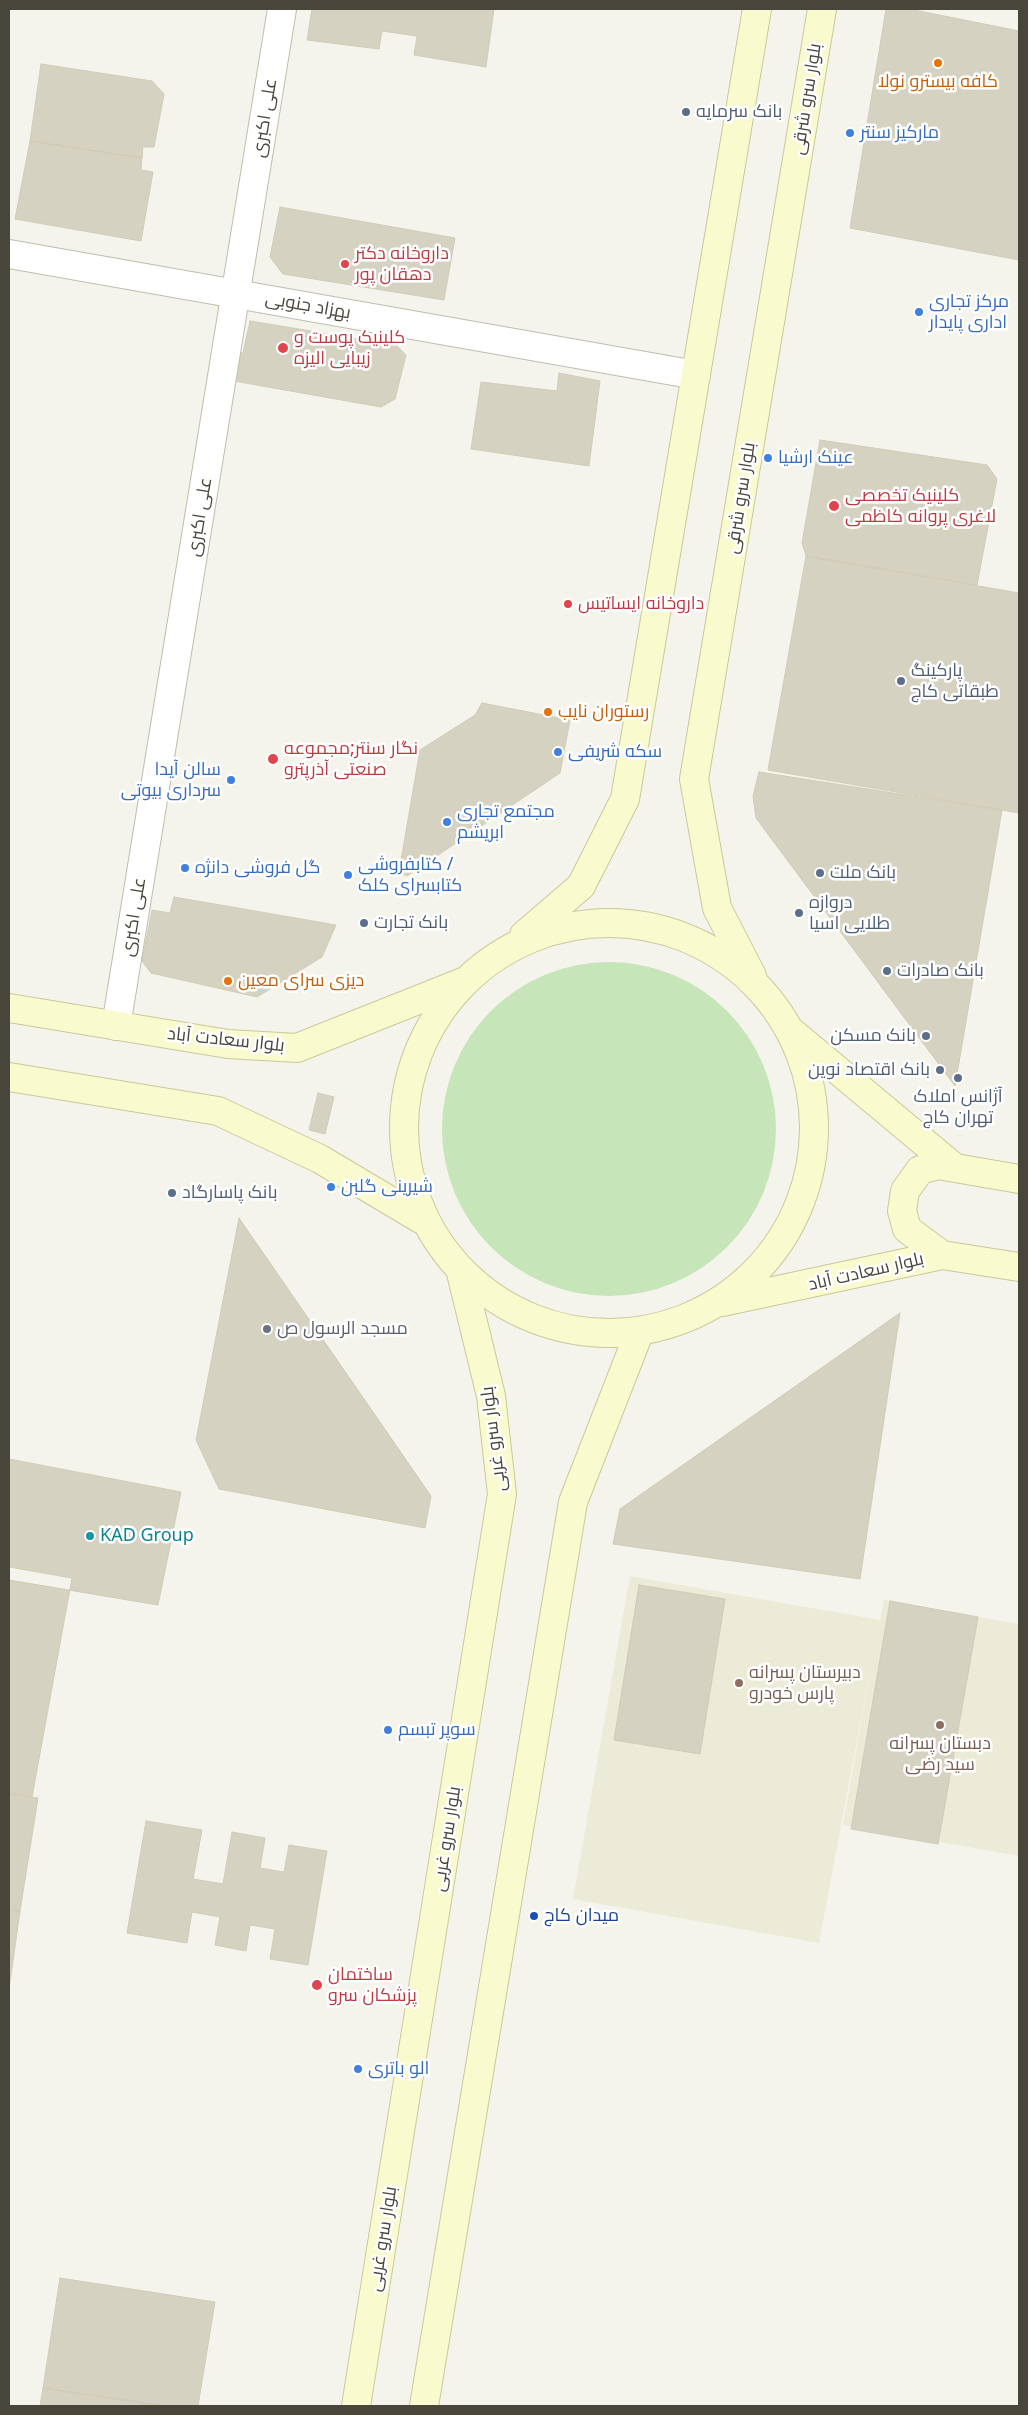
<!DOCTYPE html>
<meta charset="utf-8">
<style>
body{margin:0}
#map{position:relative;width:1028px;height:2415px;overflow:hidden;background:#f4f4ec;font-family:"Noto Sans",sans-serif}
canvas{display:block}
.frame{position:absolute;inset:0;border:10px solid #48463a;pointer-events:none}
</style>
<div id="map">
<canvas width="1028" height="2415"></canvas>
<div class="frame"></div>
</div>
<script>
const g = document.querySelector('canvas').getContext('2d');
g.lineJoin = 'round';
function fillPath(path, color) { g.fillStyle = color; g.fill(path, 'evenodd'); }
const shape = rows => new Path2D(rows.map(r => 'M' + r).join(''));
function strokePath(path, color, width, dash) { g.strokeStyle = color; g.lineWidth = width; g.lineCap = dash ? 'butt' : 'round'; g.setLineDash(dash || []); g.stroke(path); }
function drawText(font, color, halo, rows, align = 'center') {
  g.font = font + ' "Noto Sans",Cairo,sans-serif'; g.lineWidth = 5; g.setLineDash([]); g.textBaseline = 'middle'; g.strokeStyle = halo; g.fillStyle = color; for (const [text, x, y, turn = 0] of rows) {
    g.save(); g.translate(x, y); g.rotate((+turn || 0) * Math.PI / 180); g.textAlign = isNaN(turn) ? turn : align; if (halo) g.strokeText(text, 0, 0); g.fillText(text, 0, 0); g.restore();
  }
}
const education = shape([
 [630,1576,880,1620,884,1600,1019,1624,1019,1856,843,1825,873,1655,819,1943,573,1899]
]);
const green = shape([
 '442 1129a167 167 0 1 1 334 0a167 167 0 1 1-334 0Z'
]);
const building = shape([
 [312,9,494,9,486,67,414,55,417,36,382,31,379,49,307,40,312,9],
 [886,9,1019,9,1019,260,850,228,886,9],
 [909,9,1019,9,1019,31,909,9],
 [41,64,152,81,164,94,154,147,143,147,142,158,30,141,41,64],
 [30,141,142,158,141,170,153,172,141,241,15,219,30,141],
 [280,207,455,238,444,300,283,274,270,257,280,207],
 [250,321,396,345,406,355,395,399,381,407,234,381,238,352,243,353,250,321],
 [559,373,600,381,589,466,471,449,481,382,557,391,559,373],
 [820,440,987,465,997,479,977,585,806,556,802,543,820,440],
 [806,556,1019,593,1019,813,768,770,806,556],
 [482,703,570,720,560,773,407,876,399,872,420,750,475,715,482,703],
 [759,772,1002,810,955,1086,756,818,753,796,759,772],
 [174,897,336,925,322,957,257,997,151,973,142,961,152,910,170,913,174,897],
 [318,1093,334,1097,325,1134,309,1130,318,1093],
 [239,1218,431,1496,425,1528,219,1489,196,1440,239,1218],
 [900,1313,860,1579,613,1544,620,1509,900,1313],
 [9,1459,181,1492,158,1605,9,1580,9,1459],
 [9,1567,72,1578,32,1797,9,1793,9,1567],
 [639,1585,725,1599,700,1754,614,1740,639,1585],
 [890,1601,978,1617,938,1844,851,1829,890,1601],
 [9,1794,38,1798,20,1911,9,1910,9,1794],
 [146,1821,202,1830,193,1879,223,1884,232,1832,265,1838,260,1868,284,1872,289,1845,327,1851,308,1965,270,1959,275,1929,250,1925,246,1951,215,1945,220,1917,192,1912,187,1943,127,1933,146,1821],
 [9,1910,20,1911,9,1989,9,1910],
 [60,2278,215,2302,198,2406,164,2406,43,2388,60,2278],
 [43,2388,164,2406,40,2406,43,2388]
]);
const minor = shape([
 [116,1026,282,9]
]);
const tertiary = shape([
 [9,254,696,375]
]);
const secondary = shape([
 '404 1128a205 205 0 1 1 410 0a205 205 0 1 1-410 0Z',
 [524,935,581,886,625,799,757,9],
 [752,976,717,908,694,779,822,9],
 [9,1008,228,1044,297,1048,463,982],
 [793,1033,955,1168],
 [9,1077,218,1111,320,1159,424,1221],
 [942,1255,907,1229,902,1211,905,1191,920,1170,938,1165,1019,1179],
 [722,1302,942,1255,1019,1267],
 [356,2406,502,1494,491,1396,461,1273],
 [424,2406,573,1502,639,1333]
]);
const markers = [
 [938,63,5,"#e8710a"],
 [686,112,5,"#5c6f8a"],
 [850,133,5,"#3f7fe0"],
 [345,264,5,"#e0444e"],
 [919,312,5,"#3f7fe0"],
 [283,348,6,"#e0444e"],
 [768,458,5,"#3f7fe0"],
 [834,506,6,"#e0444e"],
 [568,604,5,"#e0444e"],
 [901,681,5,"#5c6f8a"],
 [548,712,5,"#e8710a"],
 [558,752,5,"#3f7fe0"],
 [273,759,6,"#e0444e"],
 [231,780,5,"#3f7fe0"],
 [447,822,5,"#3f7fe0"],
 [185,868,5,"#3f7fe0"],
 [820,873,5,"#5c6f8a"],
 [348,875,5,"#3f7fe0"],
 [799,913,5,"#5c6f8a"],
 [364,923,5,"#5c6f8a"],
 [887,971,5,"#5c6f8a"],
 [228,981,5,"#e8710a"],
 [926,1036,5,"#5c6f8a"],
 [940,1070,5,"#5c6f8a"],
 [958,1078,5,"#5c6f8a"],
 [331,1187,5,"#3f7fe0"],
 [172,1193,5,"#5c6f8a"],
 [267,1329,5,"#6b7280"],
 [90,1536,5,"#0f9aa8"],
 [739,1683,5,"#8d6e63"],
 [940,1725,5,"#8d6e63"],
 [388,1730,5,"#3f7fe0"],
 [534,1916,5,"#1a4fb4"],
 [317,1985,6,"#e0444e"],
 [358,2069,5,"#3f7fe0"]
];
const foodNames = [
 ["کافه بیسترو نولا",938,82,"center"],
 ["رستوران نایب",558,712],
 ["دیزی سرای معین",238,981]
];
const streetNames = [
 ["بلوار سرو شرقی",807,99,-81],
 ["علی اکبری",265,118,-81],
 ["بهزاد جنوبی",308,306,10],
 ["بلوار سرو شرقی",741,498,-81],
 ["علی اکبری",200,517,-81],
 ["علی اکبری",134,917,-81],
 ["بلوار سعادت آباد",226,1040,6],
 ["بلوار سعادت آباد",866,1272,-13],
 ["بلوار سرو غربی",494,1439,-97],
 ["بلوار سرو غربی",447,1839,-81],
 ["بلوار سرو غربی",383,2239,-81]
];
const serviceNames = [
 ["بانک سرمایه",696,112],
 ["پارکینگ",911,671],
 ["طبقاتی کاج",911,692],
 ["بانک ملت",830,873],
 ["دروازه",809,903],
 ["طلایی اسیا",809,924],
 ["بانک تجارت",374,923],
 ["بانک صادرات",897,971],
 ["بانک مسکن",916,1036,"right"],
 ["بانک اقتصاد نوین",930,1070,"right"],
 ["آژانس املاک",958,1097,"center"],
 ["تهران کاج",958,1118,"center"],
 ["بانک پاسارگاد",182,1193]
];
const shopNames = [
 ["مارکیز سنتر",860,133],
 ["مرکز تجاری",929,302],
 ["اداری پایدار",929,323],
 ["عینک ارشیا",778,458],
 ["سکه شریفی",568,752],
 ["سالن آیدا",221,770,"right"],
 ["سرداری بیوتی",221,791,"right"],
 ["مجتمع تجاری",457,812],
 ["ابریشم",457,833],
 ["کتابفروشی /",358,865],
 ["کتابسرای کلک",358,886],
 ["گل فروشی دانژه",195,868],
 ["شیرینی گلبن",341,1187],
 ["سوپر تبسم",398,1730],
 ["الو باتری",368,2069]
];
const healthNames = [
 ["داروخانه دکتر",355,254],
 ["دهقان پور",355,275],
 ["کلینیک پوست و",294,338],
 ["زیبایی الیزه",294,359],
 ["کلینیک تخصصی",845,496],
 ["لاغری پروانه کاظمی",845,517],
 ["داروخانه ایساتیس",578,604],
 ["نگار سنتر;مجموعه",284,749],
 ["صنعتی آذرپترو",284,770],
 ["ساختمان",328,1975],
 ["پزشکان سرو",328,1996]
];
const worshipNames = [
 ["مسجد الرسول ص",277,1329]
];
const cultureNames = [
 ["KAD Group",100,1536]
];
const educationNames = [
 ["دبیرستان پسرانه",749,1673],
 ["پارس خودرو",749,1694],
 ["دبستان پسرانه",940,1744,"center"],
 ["سید رضی",940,1765,"center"]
];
const transitNames = [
 ["میدان کاج",544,1916]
];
fillPath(education, '#ecebd7');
fillPath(green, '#c6e5b8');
fillPath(building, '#d5d2c2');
strokePath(building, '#cfcbb5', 1);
strokePath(minor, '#bfbeaf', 30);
strokePath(tertiary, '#bfbeaf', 30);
strokePath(secondary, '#cac99b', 30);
strokePath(minor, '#fff', 28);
strokePath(tertiary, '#fff', 28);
strokePath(secondary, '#fafacf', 28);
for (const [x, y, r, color] of markers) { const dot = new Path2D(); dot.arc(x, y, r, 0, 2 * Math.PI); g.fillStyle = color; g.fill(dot); strokePath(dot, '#fff', 2); }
drawText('18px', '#c56008', '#fff', foodNames, 'left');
drawText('18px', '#48463a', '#fff', streetNames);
drawText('18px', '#4e5e75', '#fff', serviceNames, 'left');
drawText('18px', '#366cbe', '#fff', shopNames, 'left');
drawText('18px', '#be3a42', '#fff', healthNames, 'left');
drawText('18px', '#5b616d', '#fff', worshipNames, 'left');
drawText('18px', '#0d838f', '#fff', cultureNames, 'left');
drawText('18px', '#785e54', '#fff', educationNames, 'left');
drawText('18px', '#164399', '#fff', transitNames, 'left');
</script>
